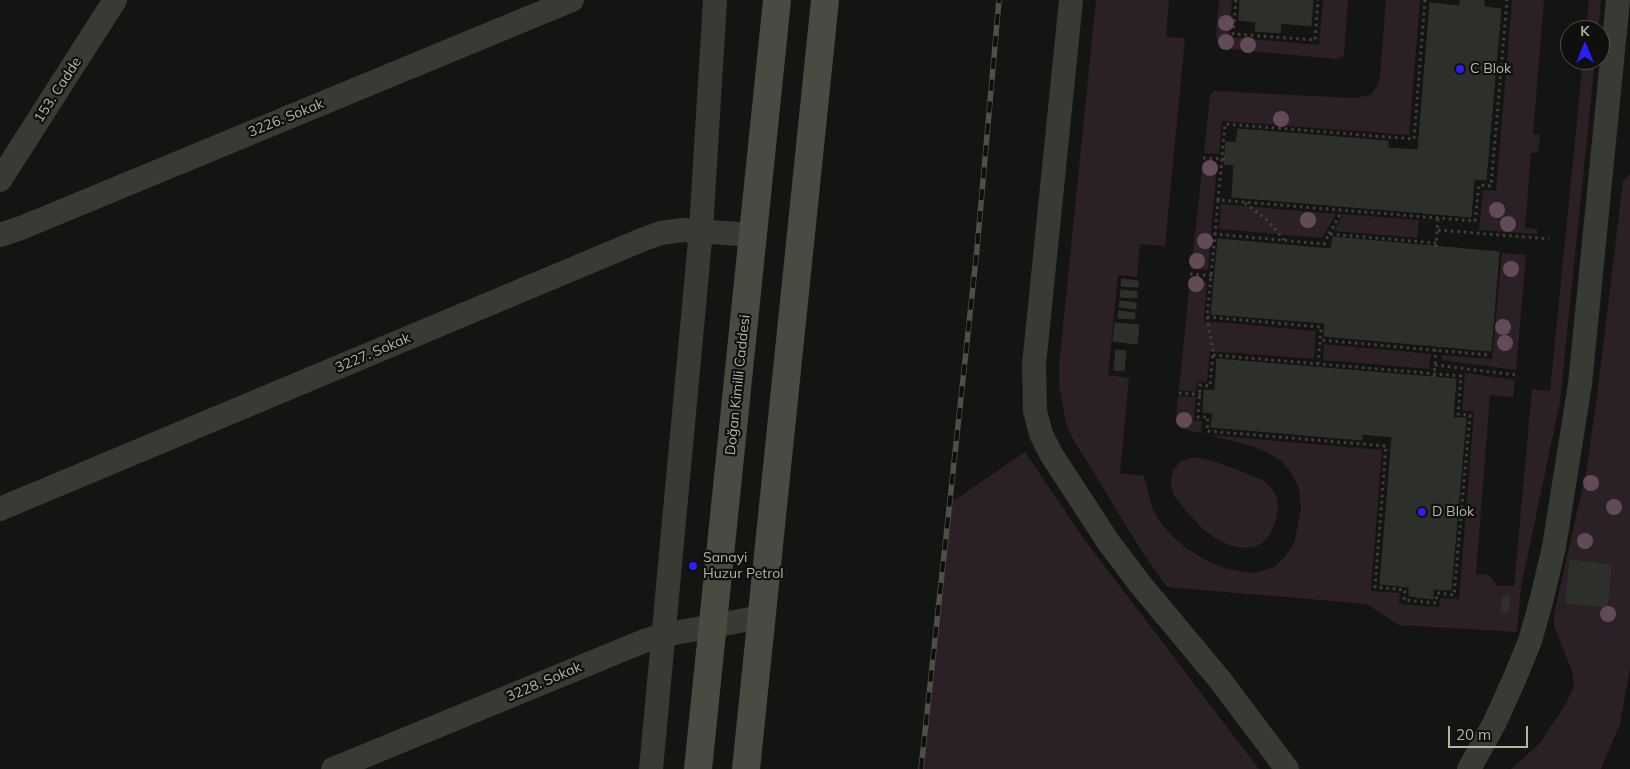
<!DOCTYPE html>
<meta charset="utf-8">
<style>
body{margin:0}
#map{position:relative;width:1630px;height:769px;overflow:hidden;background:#141412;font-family:Mulish,sans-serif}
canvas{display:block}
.north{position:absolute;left:1560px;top:20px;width:50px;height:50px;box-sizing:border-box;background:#0f0f0d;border:1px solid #515249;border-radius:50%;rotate:0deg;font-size:14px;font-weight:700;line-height:20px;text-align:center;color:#b5b6a2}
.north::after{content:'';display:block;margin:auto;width:18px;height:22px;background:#2620ff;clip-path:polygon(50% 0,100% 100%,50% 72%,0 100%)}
.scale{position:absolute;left:1448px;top:726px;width:80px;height:22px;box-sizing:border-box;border:2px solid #b5b6a2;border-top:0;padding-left:6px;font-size:15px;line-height:18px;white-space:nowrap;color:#b5b6a2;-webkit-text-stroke:4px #0f0f0d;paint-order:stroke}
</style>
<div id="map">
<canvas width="1630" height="769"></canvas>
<div class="north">K</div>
<div class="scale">20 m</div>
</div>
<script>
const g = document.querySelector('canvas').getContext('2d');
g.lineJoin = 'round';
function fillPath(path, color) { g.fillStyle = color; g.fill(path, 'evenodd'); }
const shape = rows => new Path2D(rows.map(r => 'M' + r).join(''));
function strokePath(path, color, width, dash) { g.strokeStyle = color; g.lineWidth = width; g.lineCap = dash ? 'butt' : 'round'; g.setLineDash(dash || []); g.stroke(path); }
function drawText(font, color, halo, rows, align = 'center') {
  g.font = font + ' Mulish,sans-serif'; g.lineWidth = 4.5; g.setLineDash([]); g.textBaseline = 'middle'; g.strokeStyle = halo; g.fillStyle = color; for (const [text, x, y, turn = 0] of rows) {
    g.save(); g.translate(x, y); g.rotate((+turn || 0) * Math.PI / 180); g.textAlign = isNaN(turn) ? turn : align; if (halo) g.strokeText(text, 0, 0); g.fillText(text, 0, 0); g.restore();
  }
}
const green = shape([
 [1096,0,1169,0,1166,37,1185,38,1165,246,1140,244,1137,277,1118,275,1108,375,1129,378,1120,473,1144,476,1152,507,1159,521,1170,534,1186,548,1204,559,1224,568,1251,573,1262,571,1274,567,1283,559,1290,550,1295,540,1301,508,1299,488,1289,469,1280,460,1268,453,1251,446,1209,435,1382,450,1371,591,1400,593,1399,604,1439,607,1440,598,1459,599,1474,412,1462,410,1465,373,1515,380,1513,397,1490,395,1476,574,1489,575,1498,586,1514,586,1532,389,1550,391,1583,60,1595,60,1560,402,1521,587,1517,632,1398,625,1367,604,1167,587,1141,550,1073,439,1066,423,1059,386,1059,366],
 [1219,0,1232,0,1229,37,1319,45,1323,0,1348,0,1344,54,1341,58,1334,59,1222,48,1219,46,1216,35],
 [1386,0,1420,0,1409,135,1222,121,1219,154,1204,153,1210,95,1214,91,1354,98,1371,95,1377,86,1380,77],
 [1512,0,1544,0,1533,134,1540,135,1538,153,1531,153,1525,228,1537,229,1537,234,1479,230,1483,190,1496,191],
 [1589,0,1601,0,1598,30,1586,30],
 [1203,163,1217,164,1208,270,1191,269],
 [1630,174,1630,668,1620,724,1601,769,1511,769,1539,744,1565,705,1574,687,1572,671,1554,626,1554,614,1586,472,1596,404,1623,181],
 [1221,204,1336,214,1322,238,1219,229],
 [1343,214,1419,220,1417,238,1334,231],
 [1502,253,1526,255,1516,370,1442,360,1442,355,1492,359],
 [1190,280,1207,282,1204,321,1316,331,1314,359,1210,351,1207,382,1197,382,1196,392,1179,390],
 [1324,344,1431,354,1429,369,1323,360],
 [1178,396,1196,397,1194,420,1202,421,1201,433,1193,432,1179,426,1176,421],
 [1025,452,1084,539,1259,769,921,769,950,503],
 [1190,458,1199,458,1213,461,1241,471,1262,480,1272,488,1277,497,1278,509,1276,520,1270,534,1262,543,1254,547,1241,548,1229,545,1215,538,1203,529,1187,512,1174,496,1171,486,1171,479,1173,470,1181,461]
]);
const building = shape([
 [1240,0,1313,0,1311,26,1281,23,1280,33,1255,31,1256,22,1239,20,1240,0],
 [1460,0,1484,0,1484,7,1501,9,1486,180,1474,179,1471,217,1232,197,1234,165,1224,164,1226,142,1236,143,1238,129,1388,141,1388,148,1418,150,1430,3,1460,6,1460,0],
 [1333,237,1499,252,1491,351,1324,336,1325,323,1211,314,1218,239,1331,249,1333,237],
 [1122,279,1138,281,1138,287,1121,286,1122,279],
 [1121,290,1137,292,1137,298,1120,297,1121,290],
 [1120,301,1136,303,1136,309,1119,307,1120,301],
 [1119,311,1135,313,1135,319,1118,318,1119,311],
 [1115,323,1139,325,1137,344,1113,341,1115,323],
 [1116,350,1126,351,1124,371,1114,370,1116,350],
 [1217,359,1456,379,1453,418,1466,418,1451,590,1433,589,1433,599,1409,596,1409,587,1380,584,1392,437,1362,434,1362,440,1211,427,1213,413,1203,412,1204,390,1215,391,1217,359],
 [1570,560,1611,565,1607,607,1566,603,1570,560],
 [1503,596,1510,596,1508,612,1501,612,1503,596]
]);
const path = shape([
 [1236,0,1233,34,1315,40,1318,0],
 [1425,0,1414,139,1225,124,1218,200,1475,221,1479,185,1491,186,1507,0],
 [1203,158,1225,159],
 [1218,200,1215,234,1324,244,1329,234,1436,243],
 [1245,203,1268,221,1284,240],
 [1438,230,1549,239],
 [1329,234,1342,211],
 [1436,247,1438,218],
 [1190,274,1215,276],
 [1207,317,1321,327,1320,340,1489,355],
 [1213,355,1461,376,1458,414,1470,415,1454,595,1437,593,1436,603,1404,600,1405,590,1375,587,1386,446,1207,431,1208,417,1198,417,1200,385,1210,386,1213,351,1207,317,1215,234],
 [1318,364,1320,340],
 [1435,365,1516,375],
 [1434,377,1436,350],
 [1179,393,1204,395]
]);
const minor = shape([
 [1071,0,1034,365,1035,411,1041,434,1051,454,1109,543,1140,584,1220,680,1287,769],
 [0,180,115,0],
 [0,235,21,228,572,0],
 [0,509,644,239,661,233,682,230,753,235],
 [333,769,644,641,664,635,761,617],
 [651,769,701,230,715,0],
 [1469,769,1494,724,1513,682,1530,641,1542,598,1554,547,1580,384,1618,0]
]);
const secondary = shape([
 [698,769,777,0],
 [746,769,825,0]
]);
const rail = shape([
 [921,769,977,249,999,0]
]);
const trees = [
 [1226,23],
 [1226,42],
 [1248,45],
 [1281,119],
 [1210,168],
 [1497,210],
 [1308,220],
 [1508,224],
 [1205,241],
 [1197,261],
 [1511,269],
 [1196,284],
 [1503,327],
 [1505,343],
 [1184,420],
 [1591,483],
 [1614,507],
 [1585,541],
 [1608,614]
];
const markers = [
 [1460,69,5,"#2620ff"],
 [1422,512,5,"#2620ff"],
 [693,566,5,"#2620ff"]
];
const poiNames = [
 ["C Blok",1470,69],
 ["D Blok",1432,512],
 ["Sanayi",703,558],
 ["Huzur Petrol",703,574]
];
const streetNames = [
 ["153. Cadde",58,90,-57],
 ["3226. Sokak",286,118,-22],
 ["3227. Sokak",373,353,-23],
 ["Doğan Kimilli Caddesi",738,385,-84],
 ["3228. Sokak",544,682,-23]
];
fillPath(green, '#2b2025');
fillPath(building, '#2d2f2a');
strokePath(building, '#2f312c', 1);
strokePath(path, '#404139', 3, [2.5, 4]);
strokePath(minor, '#383a33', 24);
strokePath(secondary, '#494a41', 28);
strokePath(rail, '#4e4f46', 5.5);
strokePath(rail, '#0f0f0d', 4, [11]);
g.fillStyle = '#634a58';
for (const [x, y] of trees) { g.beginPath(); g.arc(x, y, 8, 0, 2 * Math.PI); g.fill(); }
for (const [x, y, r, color] of markers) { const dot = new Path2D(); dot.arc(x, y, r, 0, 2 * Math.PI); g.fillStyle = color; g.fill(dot); strokePath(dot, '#0f0f0d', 2); }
drawText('14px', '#b5b6a2', '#0f0f0d', poiNames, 'left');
drawText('14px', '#b5b6a2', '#0f0f0d', streetNames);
</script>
